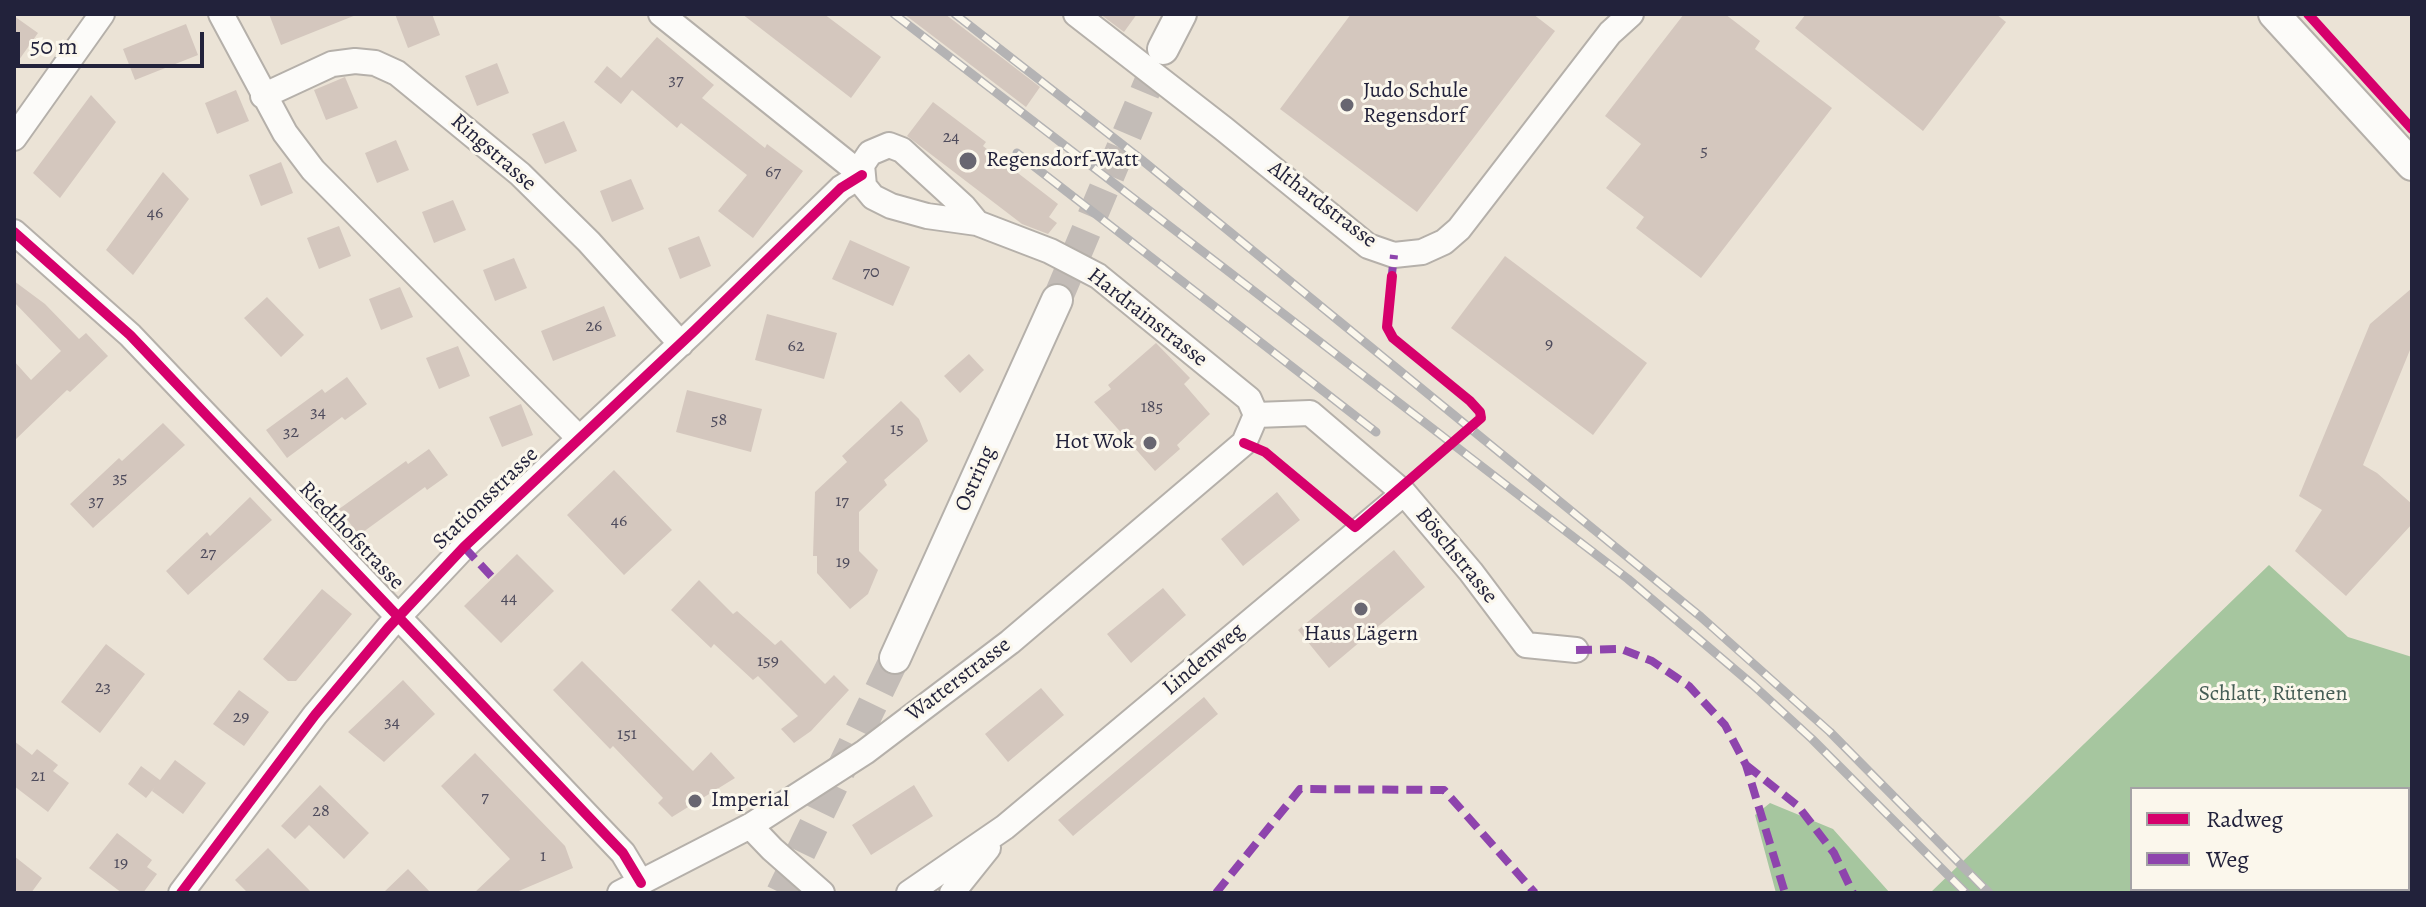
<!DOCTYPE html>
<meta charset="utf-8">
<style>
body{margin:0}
#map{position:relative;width:2426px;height:907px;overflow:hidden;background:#ebe3d6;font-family:Alegreya,serif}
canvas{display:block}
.frame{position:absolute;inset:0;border:16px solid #22223b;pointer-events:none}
.legend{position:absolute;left:2130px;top:787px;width:280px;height:104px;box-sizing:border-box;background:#fbf7ec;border:2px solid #a4a2a5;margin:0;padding:10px 14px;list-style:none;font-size:24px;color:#22223b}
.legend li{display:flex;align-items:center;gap:16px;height:40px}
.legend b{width:40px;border:2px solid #a4a2a5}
.scale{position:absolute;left:16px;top:32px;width:188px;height:36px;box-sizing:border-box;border:4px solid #22223b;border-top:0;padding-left:10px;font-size:24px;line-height:28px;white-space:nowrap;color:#22223b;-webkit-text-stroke:6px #fbf7ec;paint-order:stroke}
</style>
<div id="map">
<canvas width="2426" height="907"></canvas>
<div class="frame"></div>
<ul class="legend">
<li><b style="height:10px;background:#d6006c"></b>Radweg</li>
<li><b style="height:10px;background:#8e44ad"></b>Weg</li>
</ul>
<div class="scale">50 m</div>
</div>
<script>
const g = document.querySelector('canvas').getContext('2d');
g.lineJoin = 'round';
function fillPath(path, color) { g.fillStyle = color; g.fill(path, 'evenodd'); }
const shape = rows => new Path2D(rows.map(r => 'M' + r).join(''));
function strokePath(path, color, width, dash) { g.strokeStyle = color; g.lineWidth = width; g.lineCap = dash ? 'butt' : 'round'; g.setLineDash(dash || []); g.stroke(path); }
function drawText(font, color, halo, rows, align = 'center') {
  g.font = font + ' Alegreya,serif'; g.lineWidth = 6; g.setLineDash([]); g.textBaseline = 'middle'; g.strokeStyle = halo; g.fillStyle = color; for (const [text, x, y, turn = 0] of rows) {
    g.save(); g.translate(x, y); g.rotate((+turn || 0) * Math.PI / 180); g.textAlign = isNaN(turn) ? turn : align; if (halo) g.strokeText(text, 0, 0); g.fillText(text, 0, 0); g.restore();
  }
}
const forest = shape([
 [2269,565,2348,637,2412,657,2412,893,1930,893],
 [2132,789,2408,789,2408,889,2132,889],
 [1770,803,1833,829,1890,893,1776,893,1755,815]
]);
const building = shape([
 [269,14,356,14,356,15,281,45],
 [395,14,432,14,440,35,408,48],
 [742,14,824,14,881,57,851,98],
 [904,14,945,14,1040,87,1026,107],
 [1100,14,1137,14,1124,32],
 [1351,14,1533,14,1555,31,1417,212,1280,109],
 [1684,14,1725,14,1760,41,1755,49,1832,108,1701,278,1636,228,1644,217,1606,188,1641,144,1605,116],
 [1806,14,1996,14,2006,22,1923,131,1795,28],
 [14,16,38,33,14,67],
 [186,24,198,55,135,80,123,49],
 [657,37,714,85,702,98,765,148,767,144,803,171,753,238,718,211,747,175,681,123,677,128,632,90,621,104,594,82,607,66,621,78],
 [497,63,509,93,477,106,465,76],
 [345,77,358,108,326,120,314,90],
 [236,90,249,121,217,134,205,103],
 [91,95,116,122,60,198,33,173],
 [933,102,986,142,983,146,1058,204,1049,217,1057,223,1048,234,1022,224,907,136],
 [564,121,577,151,545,164,532,134],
 [396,140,409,170,377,183,365,153],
 [281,162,293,193,261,206,249,175],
 [163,172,189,199,133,275,106,250],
 [631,179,644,209,612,222,600,191],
 [453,200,466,230,434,243,422,212],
 [339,226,351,256,319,269,307,238],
 [699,236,711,266,680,279,668,248],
 [850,240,910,267,893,306,832,279],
 [1505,256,1647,363,1593,435,1451,328],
 [514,258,527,288,495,301,483,270],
 [14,281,45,304,79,339,86,333,108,356,70,392,67,390,14,441,14,361,31,380,61,351,14,302],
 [400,287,413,317,381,330,369,299],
 [2412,288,2412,345,2363,465,2377,473,2412,504,2412,524,2346,596,2295,551,2322,510,2299,496,2370,324],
 [267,297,304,335,281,357,244,318],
 [604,306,616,336,553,361,541,331],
 [767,314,837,333,824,379,755,360],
 [1156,343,1190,378,1184,384,1210,414,1177,445,1180,449,1155,471,1094,402,1111,389,1108,385],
 [458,346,470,376,439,389,426,358],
 [969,354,984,370,960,393,944,376],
 [347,377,367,404,345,420,342,417,287,458,266,430,322,389,325,393],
 [687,390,762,409,751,452,676,432],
 [901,401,919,419,928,441,884,480,887,485,859,512,859,551,878,570,868,594,850,609,817,573,817,556,813,556,815,492,847,462,842,456],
 [521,404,533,435,502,447,489,417],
 [163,423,185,445,93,528,70,504,119,458,122,461],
 [429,449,448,475,427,490,425,487,359,535,339,509,406,461,408,464],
 [614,470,672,530,624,575,567,515],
 [1277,492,1300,520,1243,566,1221,539],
 [250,497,272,520,188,595,166,571,207,532,210,536],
 [1394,550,1425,587,1329,668,1298,630],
 [517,554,554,591,501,643,464,606],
 [699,580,733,614,737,611,775,645,781,640,825,684,834,675,849,690,811,731,794,743,781,729,798,716,758,676,753,680,714,644,711,648,671,610],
 [1163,588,1186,615,1131,663,1107,634],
 [322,589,352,614,296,681,288,681,263,659],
 [106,644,145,674,100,733,61,702],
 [582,661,693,771,711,752,735,778,672,817,658,803,663,798,613,746,610,749,553,690],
 [403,680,435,714,384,762,348,732],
 [1041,688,1064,715,1008,762,985,734],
 [239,690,269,712,244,746,213,724],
 [1204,697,1218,714,1073,836,1058,820],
 [14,741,32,755,37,749,58,765,53,771,69,783,48,812,14,786],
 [475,753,565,846,573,868,514,893,474,893,510,859,441,786],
 [175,760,206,783,183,814,152,791,155,787,146,798,128,784,141,766,160,780],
 [320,785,369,833,344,859,309,825,295,839,281,826],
 [914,785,933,816,871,855,852,825],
 [117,833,152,860,147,867,157,874,143,893,122,893,89,868],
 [268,848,312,893,248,893,235,880],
 [14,856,42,878,31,893,14,893],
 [408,869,431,893,383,893]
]);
const majorTunnel = shape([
 [1057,300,1163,49],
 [781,893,895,658]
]);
const minor = shape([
 [221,14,285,133,313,170,579,438],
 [661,14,862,175],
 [1076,14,1224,129,1368,246,1394,255,1422,252,1444,242,1459,229,1610,33,1631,14],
 [263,96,332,64,355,61,375,63,397,73,520,174,589,242,681,344],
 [14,138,102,14],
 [977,223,963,206,902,150,889,145,870,153,862,165,864,186,873,197,891,206,927,216,977,223,1050,251,1098,276,1249,399,1256,415],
 [14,232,130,335,623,853,641,883],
 [1256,415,1310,413,1404,493,1471,572,1526,645,1576,650],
 [750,826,772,849,822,893],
 [181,893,315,715,388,628,464,547,694,331,841,188,862,175],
 [620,893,750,826,865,752,1010,642,1244,443,1256,415],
 [909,893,1005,827,1404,493],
 [952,893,988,848]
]);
const major = shape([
 [2274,14,2412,165],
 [1163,49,1181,14],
 [895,658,1057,300]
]);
const rail = shape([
 [894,14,1628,579,1753,685,1812,739,1966,893],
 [955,14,1137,156,1701,617,1830,732,1989,893],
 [1017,153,1376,432]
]);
const quiet = shape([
 [1391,283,1394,255],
 [464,547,493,578],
 [1576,650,1621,649,1652,661,1689,686,1725,725,1746,765,1785,893],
 [1746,765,1798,806,1834,853,1853,893],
 [1216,893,1300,789,1444,790,1535,893]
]);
const cycleway = shape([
 [2308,14,2412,129],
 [14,232,130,335,623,853,641,883],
 [1244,443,1265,452,1355,527,1481,418,1480,412,1470,401,1393,338,1387,327,1392,276],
 [181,893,315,715,388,628,464,547,694,331,841,188,862,175]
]);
const markers = [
 [1347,105,8,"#686671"],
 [968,161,10,"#686671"],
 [1150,443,8,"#686671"],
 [1361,609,8,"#686671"],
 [695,801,8,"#686671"]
];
const numberNames = [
 ["37",676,81],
 ["24",951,138],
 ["5",1704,152],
 ["67",773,173],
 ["46",155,214],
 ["70",871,273],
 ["26",594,327],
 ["9",1549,345],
 ["62",796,347],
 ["185",1152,408],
 ["34",318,413],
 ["58",719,421],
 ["15",897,430],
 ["32",291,433],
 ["35",120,479],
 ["37",96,502],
 ["17",842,502],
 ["46",619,522],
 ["27",208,554],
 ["19",843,563],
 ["44",509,599],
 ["159",768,662],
 ["23",103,688],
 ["29",241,718],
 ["34",392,723],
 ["151",627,735],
 ["21",38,777],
 ["7",485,798],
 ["28",321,812],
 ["1",543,857],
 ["19",121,864]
];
const poiNames = [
 ["Judo Schule",1363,92],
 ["Regensdorf",1363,117],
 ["Regensdorf-Watt",986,161],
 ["Hot Wok",1134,443,"right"],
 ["Haus Lägern",1361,635,"center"],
 ["Imperial",711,801]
];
const streetNames = [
 ["Ringstrasse",493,153,41],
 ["Althardstrasse",1322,205,37],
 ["Hardrainstrasse",1147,318,38],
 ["Ostring",976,479,-66],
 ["Stationsstrasse",486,499,-44],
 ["Riedthofstrasse",351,536,46],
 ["Böschstrasse",1456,556,51],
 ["Lindenweg",1204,660,-40],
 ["Watterstrasse",959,680,-37]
];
const parkNames = [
 ["Schlatt, Rütenen",2273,695]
];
fillPath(forest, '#a6c69f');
fillPath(building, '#d4c7be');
strokePath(majorTunnel, '#c3bcb7', 30, [30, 15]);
strokePath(minor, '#b5b0aa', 28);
strokePath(major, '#b5b0aa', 34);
strokePath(minor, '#fcfbf9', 24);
strokePath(major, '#fcfbf9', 30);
strokePath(rail, '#b4b3b4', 9);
strokePath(rail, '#fbf7ec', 6, [18]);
strokePath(quiet, '#8e44ad', 8, [16, 8]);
strokePath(cycleway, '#d6006c', 10);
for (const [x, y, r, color] of markers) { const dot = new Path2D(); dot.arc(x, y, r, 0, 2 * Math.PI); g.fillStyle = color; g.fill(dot); strokePath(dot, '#fbf7ec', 3); }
drawText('18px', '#4e4b5c', null, numberNames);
drawText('22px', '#22223b', '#fbf7ec', poiNames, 'left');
drawText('22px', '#22223b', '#fbf7ec', streetNames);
drawText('22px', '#455d55', '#fbf7ec', parkNames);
</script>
